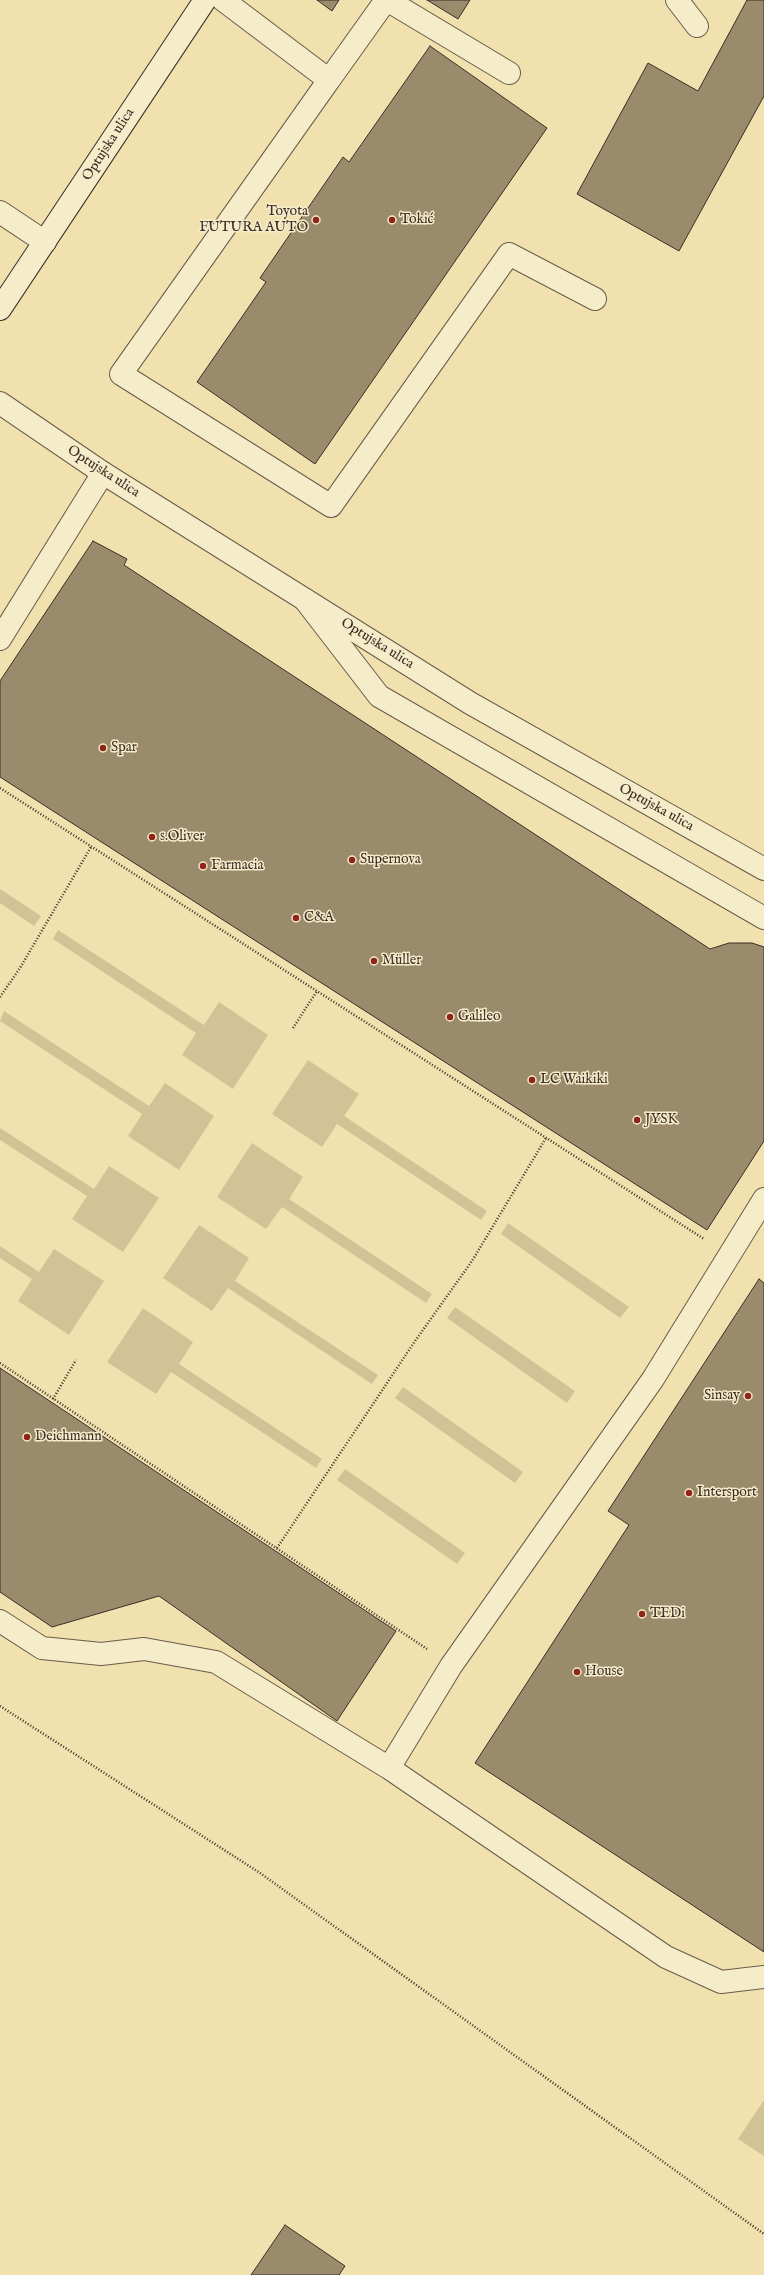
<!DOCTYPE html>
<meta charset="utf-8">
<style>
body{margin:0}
canvas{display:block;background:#f0e1ae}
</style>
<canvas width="764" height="2275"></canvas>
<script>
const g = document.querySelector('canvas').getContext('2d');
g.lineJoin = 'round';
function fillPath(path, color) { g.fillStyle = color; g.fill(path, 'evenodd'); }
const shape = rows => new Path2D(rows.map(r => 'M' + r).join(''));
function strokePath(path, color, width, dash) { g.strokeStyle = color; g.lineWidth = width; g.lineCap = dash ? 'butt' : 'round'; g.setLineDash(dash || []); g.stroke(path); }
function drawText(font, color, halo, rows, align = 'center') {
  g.font = font + ' "IM FELL English",serif'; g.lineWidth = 3; g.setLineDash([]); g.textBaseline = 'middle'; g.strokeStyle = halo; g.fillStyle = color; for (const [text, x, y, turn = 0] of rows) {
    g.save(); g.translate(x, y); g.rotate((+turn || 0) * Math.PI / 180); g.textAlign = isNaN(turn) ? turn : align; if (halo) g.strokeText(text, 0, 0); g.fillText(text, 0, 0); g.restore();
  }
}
const green = shape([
 [0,889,41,916,34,926,0,903],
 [58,930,204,1025,219,1002,268,1035,233,1089,182,1055,196,1033,53,939],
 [4,1011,149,1106,165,1083,214,1116,179,1170,128,1136,142,1114,0,1021],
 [308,1060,359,1094,344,1116,487,1211,481,1220,337,1124,322,1147,272,1114],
 [0,1128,94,1189,109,1166,159,1198,123,1252,72,1219,87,1196,0,1140],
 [252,1143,303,1177,289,1199,432,1294,426,1303,282,1207,266,1229,217,1197],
 [508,1223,629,1307,620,1318,501,1234],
 [199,1225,249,1258,235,1281,378,1375,372,1384,228,1288,212,1311,163,1278],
 [0,1246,39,1272,54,1249,104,1281,69,1335,18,1301,32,1279,0,1258],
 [455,1307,575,1391,567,1403,447,1318],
 [143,1308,193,1342,179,1364,322,1459,316,1468,171,1372,156,1394,107,1362],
 [403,1387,523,1472,515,1483,395,1398],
 [345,1469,465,1553,457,1564,337,1480],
 [764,2100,764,2156,738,2139]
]);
const building = shape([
 [317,0,339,0,332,11,317,0],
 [427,0,470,0,458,19,427,0],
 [747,0,764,0,764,96,679,251,577,194,648,63,698,91,747,0],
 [430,46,547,128,315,464,197,382,266,282,260,278,343,157,349,162,430,46],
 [93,541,127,559,124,565,710,949,729,943,752,943,764,947,764,1141,707,1230,0,777,0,681,93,541],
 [759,1279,764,1283,764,1952,475,1763,629,1525,608,1511,759,1279],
 [0,1368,396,1631,337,1721,159,1596,52,1627,0,1592,0,1368],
 [285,2225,345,2266,339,2275,251,2275,285,2225]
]);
const path = shape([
 [0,788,704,1239],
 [0,997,20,968,91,847],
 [293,1028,317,991],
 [0,1363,427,1649],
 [53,1399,76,1360],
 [277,1548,413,1344,472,1261,546,1138],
 [0,1706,260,1873,764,2234]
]);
const lane = shape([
 [223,0,329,80,121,374,331,506,509,254,595,299],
 [387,0,509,73],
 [677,0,697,26],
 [329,80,386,0],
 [0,212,45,242],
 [305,600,379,696,764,918],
 [0,639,103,473],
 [0,1621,42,1648,101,1654,144,1649,216,1662,389,1768,666,1957,721,1982,764,1977],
 [389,1768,451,1666,653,1379,764,1199]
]);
const street = shape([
 [0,403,103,473,470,703,764,869]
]);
const secondary = shape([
 [0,309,205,0]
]);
const markers = [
 [316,220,4,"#8f2418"],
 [392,220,4,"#8f2418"],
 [103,748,4,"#8f2418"],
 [152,837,4,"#8f2418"],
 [352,860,4,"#8f2418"],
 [203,866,4,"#8f2418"],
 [296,918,4,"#8f2418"],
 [374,961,4,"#8f2418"],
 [450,1017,4,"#8f2418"],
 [532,1080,4,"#8f2418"],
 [637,1120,4,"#8f2418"],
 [748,1396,4,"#8f2418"],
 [27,1437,4,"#8f2418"],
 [689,1493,4,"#8f2418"],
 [642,1614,4,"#8f2418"],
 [577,1672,4,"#8f2418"]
];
const streetNames = [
 ["Optujska ulica",109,145,-57],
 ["Optujska ulica",103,472,33],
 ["Optujska ulica",377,644,32],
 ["Optujska ulica",656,808,29]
];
const poiNames = [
 ["Toyota",308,212,"right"],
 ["FUTURA AUTO",308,228,"right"],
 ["Tokić",400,220],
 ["Spar",111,748],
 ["s.Oliver",160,837],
 ["Supernova",360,860],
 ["Farmacia",211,866],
 ["C&A",304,918],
 ["Müller",382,961],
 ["Galileo",458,1017],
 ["LC Waikiki",540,1080],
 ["JYSK",645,1120],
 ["Sinsay",740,1396,"right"],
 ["Deichmann",35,1437],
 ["Intersport",697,1493],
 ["TEDi",650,1614],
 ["House",585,1672]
];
fillPath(green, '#d2c397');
fillPath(building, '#9a8b6d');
strokePath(building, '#3d2e27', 1);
strokePath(lane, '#6a5b49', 24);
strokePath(street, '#6a5b49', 24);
strokePath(secondary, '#3d2e27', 24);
strokePath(path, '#3d2e27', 2.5, [1, 2]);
strokePath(lane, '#f5ecca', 22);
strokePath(street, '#f5ecca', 22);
strokePath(secondary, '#f5ecca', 22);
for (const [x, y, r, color] of markers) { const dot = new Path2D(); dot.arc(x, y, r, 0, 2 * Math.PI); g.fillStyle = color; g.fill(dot); strokePath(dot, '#f5ecca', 1.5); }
drawText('14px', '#3d2e27', '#f5ecca', streetNames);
drawText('14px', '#3d2e27', '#f5ecca', poiNames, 'left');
</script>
